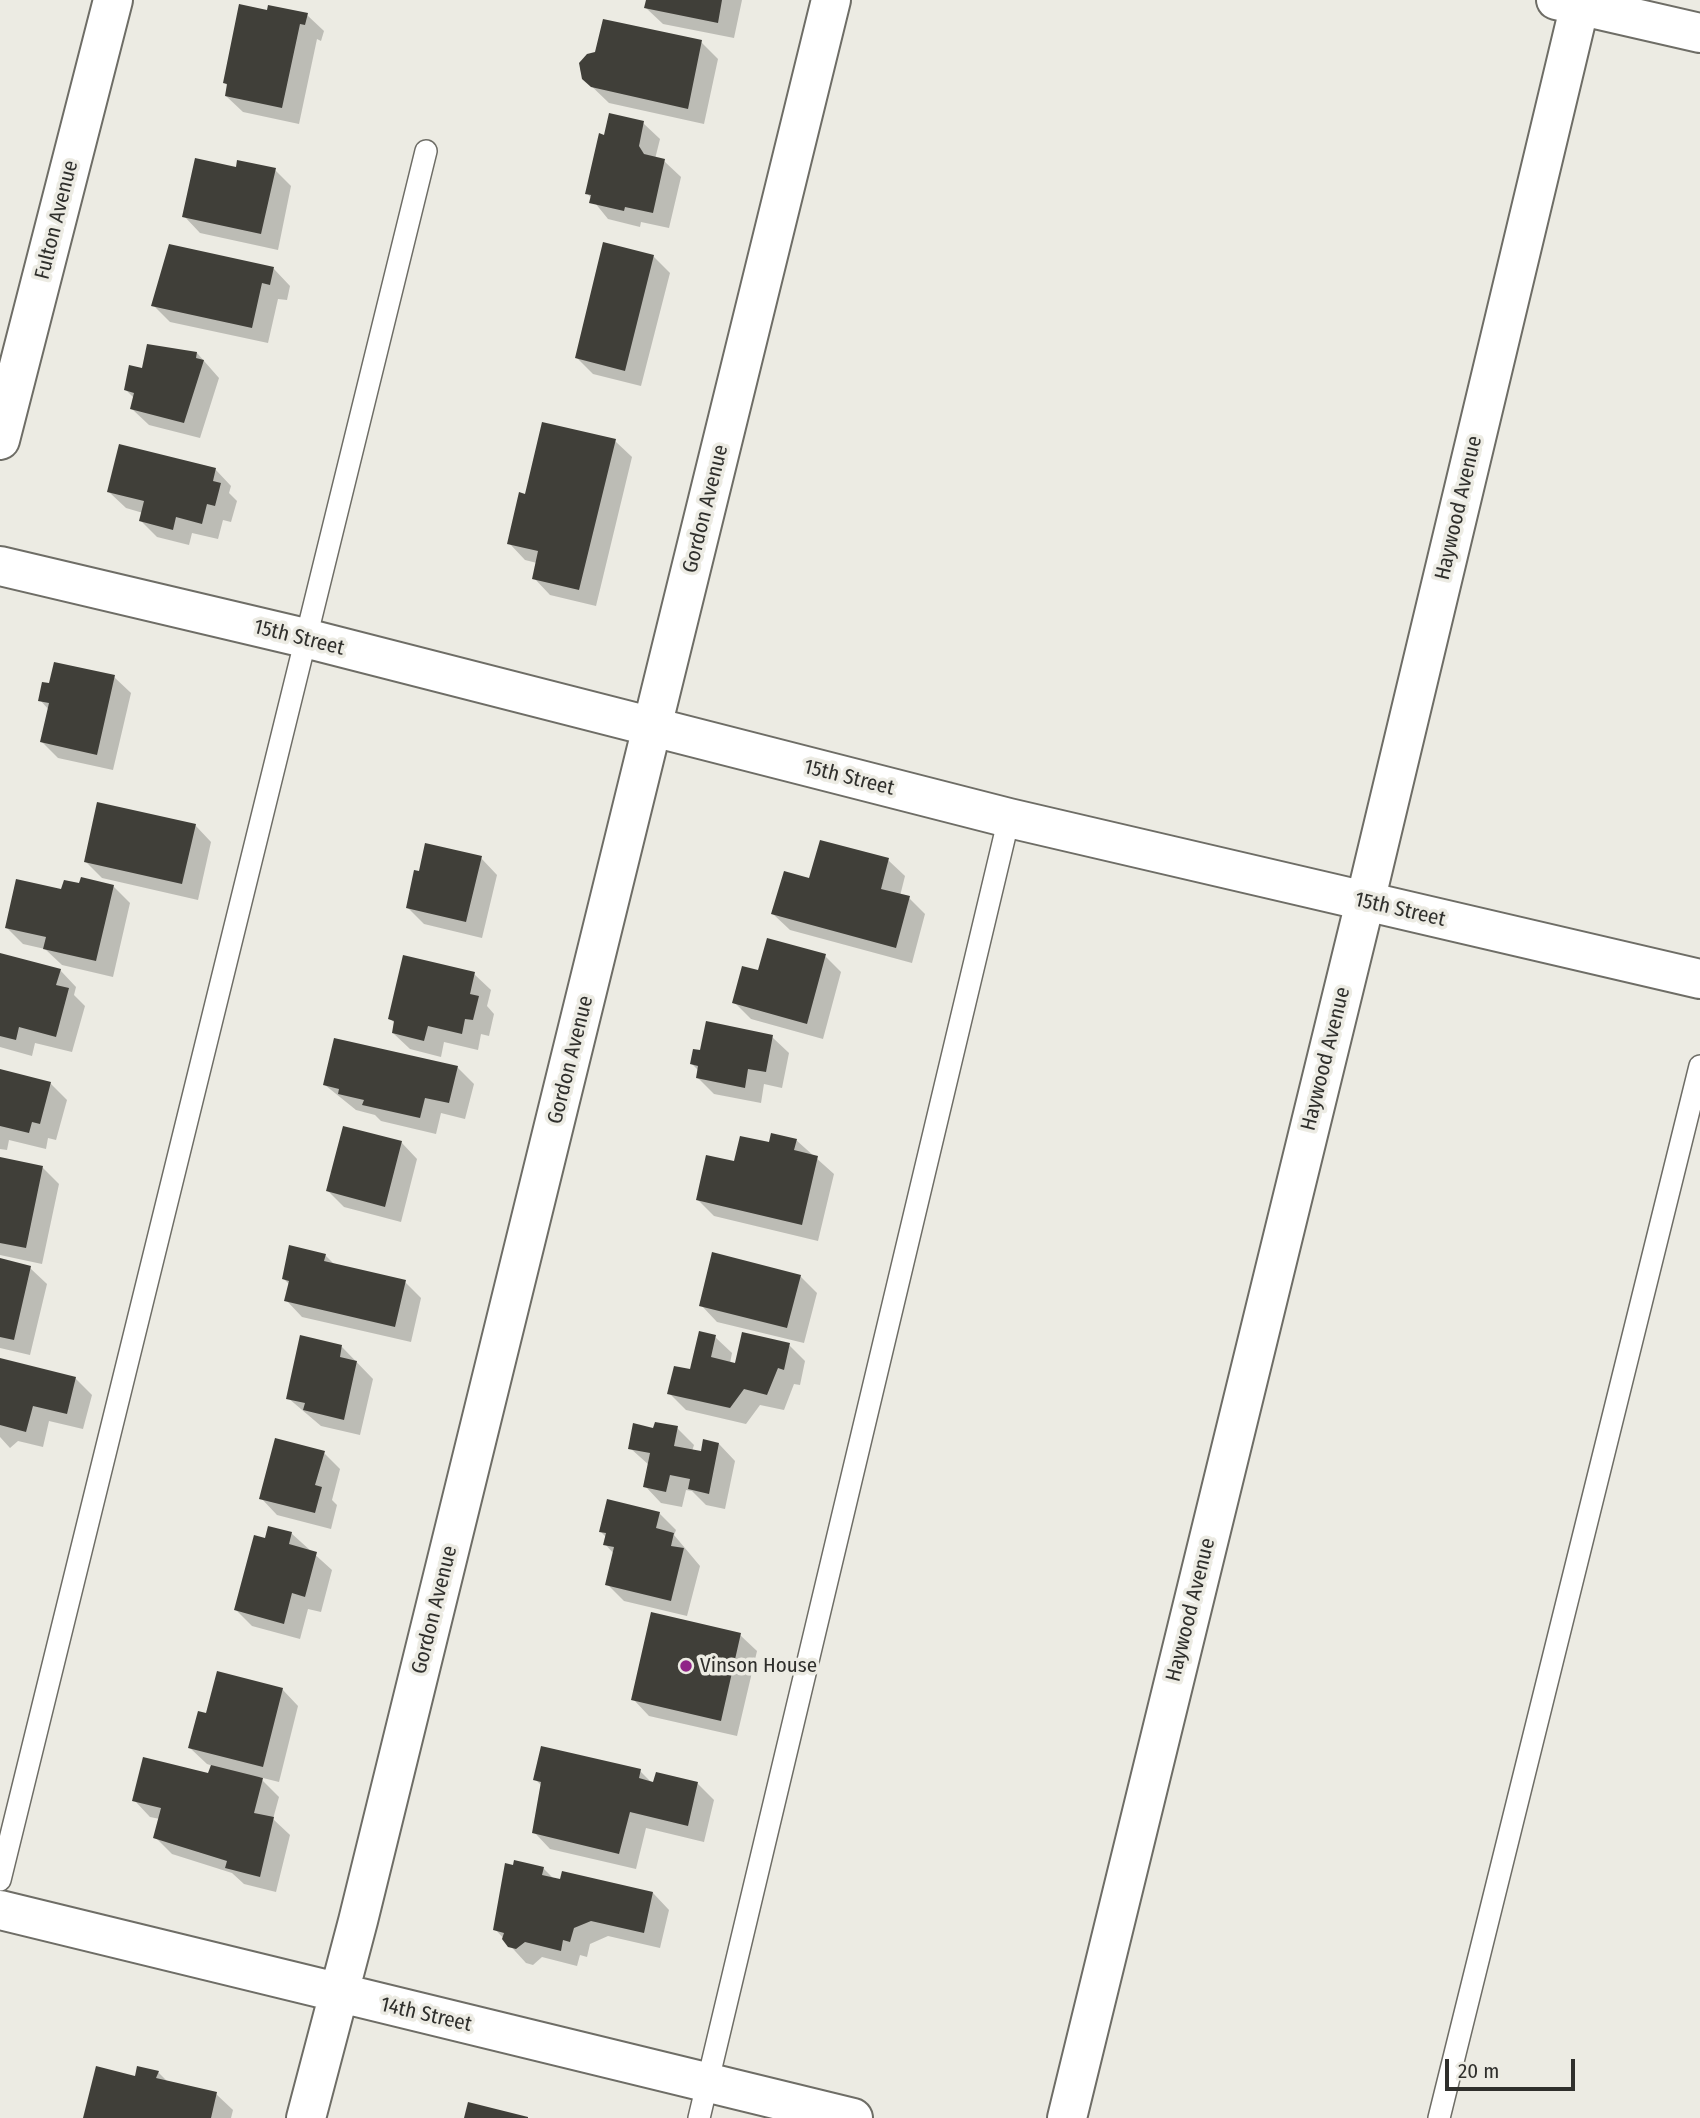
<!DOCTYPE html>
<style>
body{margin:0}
#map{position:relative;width:1700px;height:2118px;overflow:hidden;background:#ecebe3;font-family:"Fira Sans Condensed",sans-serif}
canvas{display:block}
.scale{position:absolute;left:1445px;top:2059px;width:130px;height:32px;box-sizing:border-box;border:4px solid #2f2f2c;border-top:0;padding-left:9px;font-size:21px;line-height:24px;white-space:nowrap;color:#2f2f2c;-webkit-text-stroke:5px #ecebe3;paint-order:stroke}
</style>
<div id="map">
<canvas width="1700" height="2118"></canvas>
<div class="scale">20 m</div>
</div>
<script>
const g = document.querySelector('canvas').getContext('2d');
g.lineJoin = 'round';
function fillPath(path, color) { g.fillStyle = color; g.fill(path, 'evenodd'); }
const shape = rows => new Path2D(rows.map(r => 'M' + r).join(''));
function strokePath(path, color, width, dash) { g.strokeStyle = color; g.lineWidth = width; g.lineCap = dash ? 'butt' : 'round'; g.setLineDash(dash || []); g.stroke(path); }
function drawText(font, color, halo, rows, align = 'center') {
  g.font = font + ' "Fira Sans Condensed",sans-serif'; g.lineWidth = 7; g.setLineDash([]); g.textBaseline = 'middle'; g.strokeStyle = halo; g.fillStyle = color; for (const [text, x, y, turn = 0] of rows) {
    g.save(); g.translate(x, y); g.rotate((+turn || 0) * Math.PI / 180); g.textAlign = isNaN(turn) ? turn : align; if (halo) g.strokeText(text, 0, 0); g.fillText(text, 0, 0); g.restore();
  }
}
const shadow = shape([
 [648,0,742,0,734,38,663,24,646,8],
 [268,12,307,15,324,31,321,41,317,39,299,124,243,112,226,96,228,86,224,82],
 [701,42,718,59,704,124,609,103,583,78,580,69,588,56],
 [643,123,660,139,655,159,664,161,681,177,669,228,641,222,640,227,608,219,587,193,606,137],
 [275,170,291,186,278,250,200,233,184,216],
 [170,246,274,269,290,286,287,300,278,299,268,343,170,322,153,305],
 [653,256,670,273,641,386,593,374,577,358],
 [197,353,219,378,200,438,149,425,132,409,134,398,125,389,143,370],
 [615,441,632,457,596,606,550,595,534,578,537,563,525,560,509,543,526,496],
 [215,469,231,486,229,493,237,501,231,522,223,520,218,539,192,533,189,545,157,537,141,521,143,513,126,508,109,492],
 [114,677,131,693,113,770,58,758,42,742,49,710,40,700],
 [195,825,211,842,198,900,102,878,86,862],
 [481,858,497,875,482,938,424,924,408,908],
 [888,860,905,876,900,896,909,898,925,914,912,963,790,930,773,914,810,880],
 [80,885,113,886,130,903,113,977,62,965,45,949,23,944,6,927,63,891],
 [825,956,841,972,823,1039,751,1019,734,1002],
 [0,961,60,970,76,987,74,995,85,1006,72,1052,35,1043,32,1056,0,1047],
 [474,974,491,990,487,1006,494,1014,489,1036,481,1034,478,1050,444,1042,441,1057,410,1049,393,1033,396,1024,390,1019],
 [772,1037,789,1053,782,1088,764,1084,761,1103,714,1094,698,1078,699,1071,691,1063,701,1052],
 [457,1067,474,1084,465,1119,441,1113,436,1134,381,1121,375,1115,356,1110,325,1085],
 [0,1071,50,1083,67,1100,56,1140,48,1138,46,1149,9,1140,7,1150,0,1149],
 [796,1140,834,1174,818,1241,714,1216,698,1200,736,1163,770,1144],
 [401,1142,417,1159,401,1222,344,1207,328,1191],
 [0,1158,43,1168,59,1184,42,1264,0,1255],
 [325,1255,335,1265,405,1282,421,1298,411,1342,302,1317,286,1300,290,1285,284,1279],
 [0,1260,30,1268,47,1284,30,1355,0,1348],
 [800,1276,817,1293,804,1343,717,1322,701,1305],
 [715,1337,732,1353,730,1363,736,1365,789,1345,805,1361,800,1385,794,1384,784,1410,760,1405,746,1424,686,1410,669,1393,691,1371],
 [342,1347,373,1379,360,1435,321,1426,288,1398],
 [0,1360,75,1378,92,1395,83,1429,49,1421,43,1447,18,1441,10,1448,0,1437],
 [677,1428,694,1445,692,1451,702,1453,719,1444,735,1461,725,1509,706,1505,692,1491,686,1490,682,1507,661,1503,645,1486,649,1465,630,1448,655,1430],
 [324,1453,340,1469,332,1500,337,1505,331,1529,277,1515,261,1498],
 [659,1513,676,1530,674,1535,700,1566,687,1616,624,1601,607,1584,614,1554,605,1544,606,1537,600,1531],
 [291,1533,332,1570,321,1612,308,1609,300,1639,252,1626,236,1610,266,1540],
 [740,1635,757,1651,737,1736,649,1716,633,1699],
 [282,1689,298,1706,279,1782,259,1777,279,1797,273,1819,290,1835,276,1892,244,1884,232,1873,172,1854,155,1837,160,1819,150,1817,134,1800,209,1775,213,1766,207,1764,190,1748,207,1715],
 [640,1771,654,1785,697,1783,714,1800,704,1842,646,1828,636,1869,550,1849,534,1832,542,1786,535,1779],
 [543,1868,555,1880,653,1893,669,1910,660,1948,608,1936,590,1944,587,1957,580,1955,577,1966,542,1957,533,1965,526,1963,495,1929],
 [158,2072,168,2082,216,2094,233,2110,231,2118,85,2118,136,2078]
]);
const building = shape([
 [646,0,722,0,718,23,644,8],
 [239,4,267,10,268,5,308,13,305,25,300,24,282,108,225,96,227,84,223,83],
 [603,19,702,40,688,109,591,87,582,79,579,63,587,54,595,52],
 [609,113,644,121,639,146,644,154,665,159,653,213,625,207,624,211,589,203,591,195,585,194,599,133,604,135],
 [195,158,236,167,237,160,276,168,261,234,182,217],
 [603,242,654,255,625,371,575,358],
 [169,244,274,267,270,285,262,283,252,328,151,306],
 [147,344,197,352,196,358,204,360,184,423,130,409,134,393,124,390,129,365,142,368],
 [542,422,616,439,579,590,532,579,538,551,507,544,519,492,525,494],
 [119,444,216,468,213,481,221,483,215,506,207,504,202,524,176,517,173,530,139,521,144,501,107,492],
 [54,662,115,675,97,755,40,742,49,703,38,701,42,682,49,683],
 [97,802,196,824,182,884,84,862],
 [820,840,889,858,881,889,910,896,896,948,771,914,784,871,809,878],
 [425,843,482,856,466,922,406,908,414,870,419,871],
 [81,877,114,885,96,961,43,949,46,937,5,928,16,879,61,889,64,880,79,883],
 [767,938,826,954,807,1024,732,1003,742,966,758,970],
 [0,953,61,969,56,985,69,988,56,1037,19,1027,16,1040,0,1036],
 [403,955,475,972,470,994,479,996,473,1020,465,1019,462,1034,428,1026,424,1041,392,1033,394,1021,388,1019],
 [706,1021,773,1035,766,1072,748,1069,745,1088,696,1078,698,1066,690,1064,693,1049,700,1050],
 [334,1038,458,1066,449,1103,425,1098,420,1118,362,1105,364,1100,338,1094,339,1089,323,1085],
 [0,1069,51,1082,40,1124,32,1122,29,1133,0,1126],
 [343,1126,402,1141,385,1207,326,1191],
 [771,1133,797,1139,794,1150,818,1156,802,1225,696,1200,706,1155,734,1161,740,1136,769,1142],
 [0,1157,43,1166,26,1248,0,1243],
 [289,1245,326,1254,324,1261,406,1280,395,1327,284,1301,289,1281,282,1279],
 [712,1252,801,1275,787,1328,699,1306],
 [0,1258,31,1266,14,1340,0,1337],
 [699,1331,716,1335,711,1357,735,1363,742,1332,790,1343,784,1370,778,1368,767,1395,744,1389,730,1408,667,1394,674,1366,690,1369],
 [300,1335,342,1345,340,1357,357,1361,344,1420,303,1410,305,1403,286,1399],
 [0,1358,76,1377,67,1414,33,1406,26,1432,0,1425],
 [655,1422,678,1426,674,1446,701,1451,703,1439,719,1443,709,1494,688,1489,690,1479,670,1475,666,1492,643,1487,650,1453,628,1449,633,1423,653,1428],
 [275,1438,325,1451,315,1485,322,1487,315,1513,259,1499],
 [607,1499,660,1512,656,1528,674,1533,671,1546,684,1548,671,1601,605,1585,614,1547,603,1545,606,1533,599,1532],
 [268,1526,292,1532,289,1544,317,1552,305,1597,292,1593,284,1624,234,1610,254,1535,265,1538],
 [651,1612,741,1633,721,1721,631,1700],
 [217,1671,283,1688,263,1767,188,1748,198,1711,206,1713],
 [541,1746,641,1769,639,1778,653,1782,656,1772,698,1782,688,1826,630,1812,619,1854,532,1833,541,1782,533,1780],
 [143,1757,208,1773,211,1765,263,1778,254,1813,274,1817,260,1877,225,1868,227,1861,153,1838,161,1808,132,1801],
 [514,1860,544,1867,542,1875,560,1879,562,1871,653,1892,644,1933,591,1921,574,1928,570,1942,563,1940,561,1951,525,1942,516,1949,508,1947,502,1939,504,1933,493,1930,505,1863,513,1865],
 [96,2066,135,2076,137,2066,159,2071,156,2078,217,2092,211,2118,83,2118],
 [468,2102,528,2117,528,2118,464,2118]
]);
const lane = shape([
 [0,1880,426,151],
 [699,2118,1009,818],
 [1439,2118,1700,1066]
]);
const street = shape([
 [1556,0,1700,33],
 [0,1910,853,2118],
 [306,2118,358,1921,831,0],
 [1067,2118,1365,902,1581,0]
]);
const secondary = shape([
 [0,440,113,0],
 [0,566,305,638,1009,818,1700,979]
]);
const markers = [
 [686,1666,7,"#902487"]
];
const streetNames = [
 ["Fulton Avenue",57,220,-76],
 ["Haywood Avenue",1459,508,-77],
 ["Gordon Avenue",706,509,-76],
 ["15th Street",299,638,14],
 ["15th Street",849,778,14],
 ["15th Street",1400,910,13],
 ["Haywood Avenue",1326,1059,-76],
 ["Gordon Avenue",571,1060,-76],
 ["Gordon Avenue",435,1610,-76],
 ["Haywood Avenue",1191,1610,-76],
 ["14th Street",426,2015,13]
];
const poiNames = [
 ["Vinson House",700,1666]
];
fillPath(shadow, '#0003');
fillPath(building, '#403f39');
strokePath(lane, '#6e6d66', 24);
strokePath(street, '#6e6d66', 42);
strokePath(secondary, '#6e6d66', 42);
strokePath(lane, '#fff', 21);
strokePath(street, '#fff', 38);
strokePath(secondary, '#fff', 38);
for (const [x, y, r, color] of markers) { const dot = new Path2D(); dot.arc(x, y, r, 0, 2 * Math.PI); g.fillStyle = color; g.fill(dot); strokePath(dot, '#ecebe3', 2.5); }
drawText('21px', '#2f2f2c', '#ecebe3', streetNames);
drawText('21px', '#2f2f2c', '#ecebe3', poiNames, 'left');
</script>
